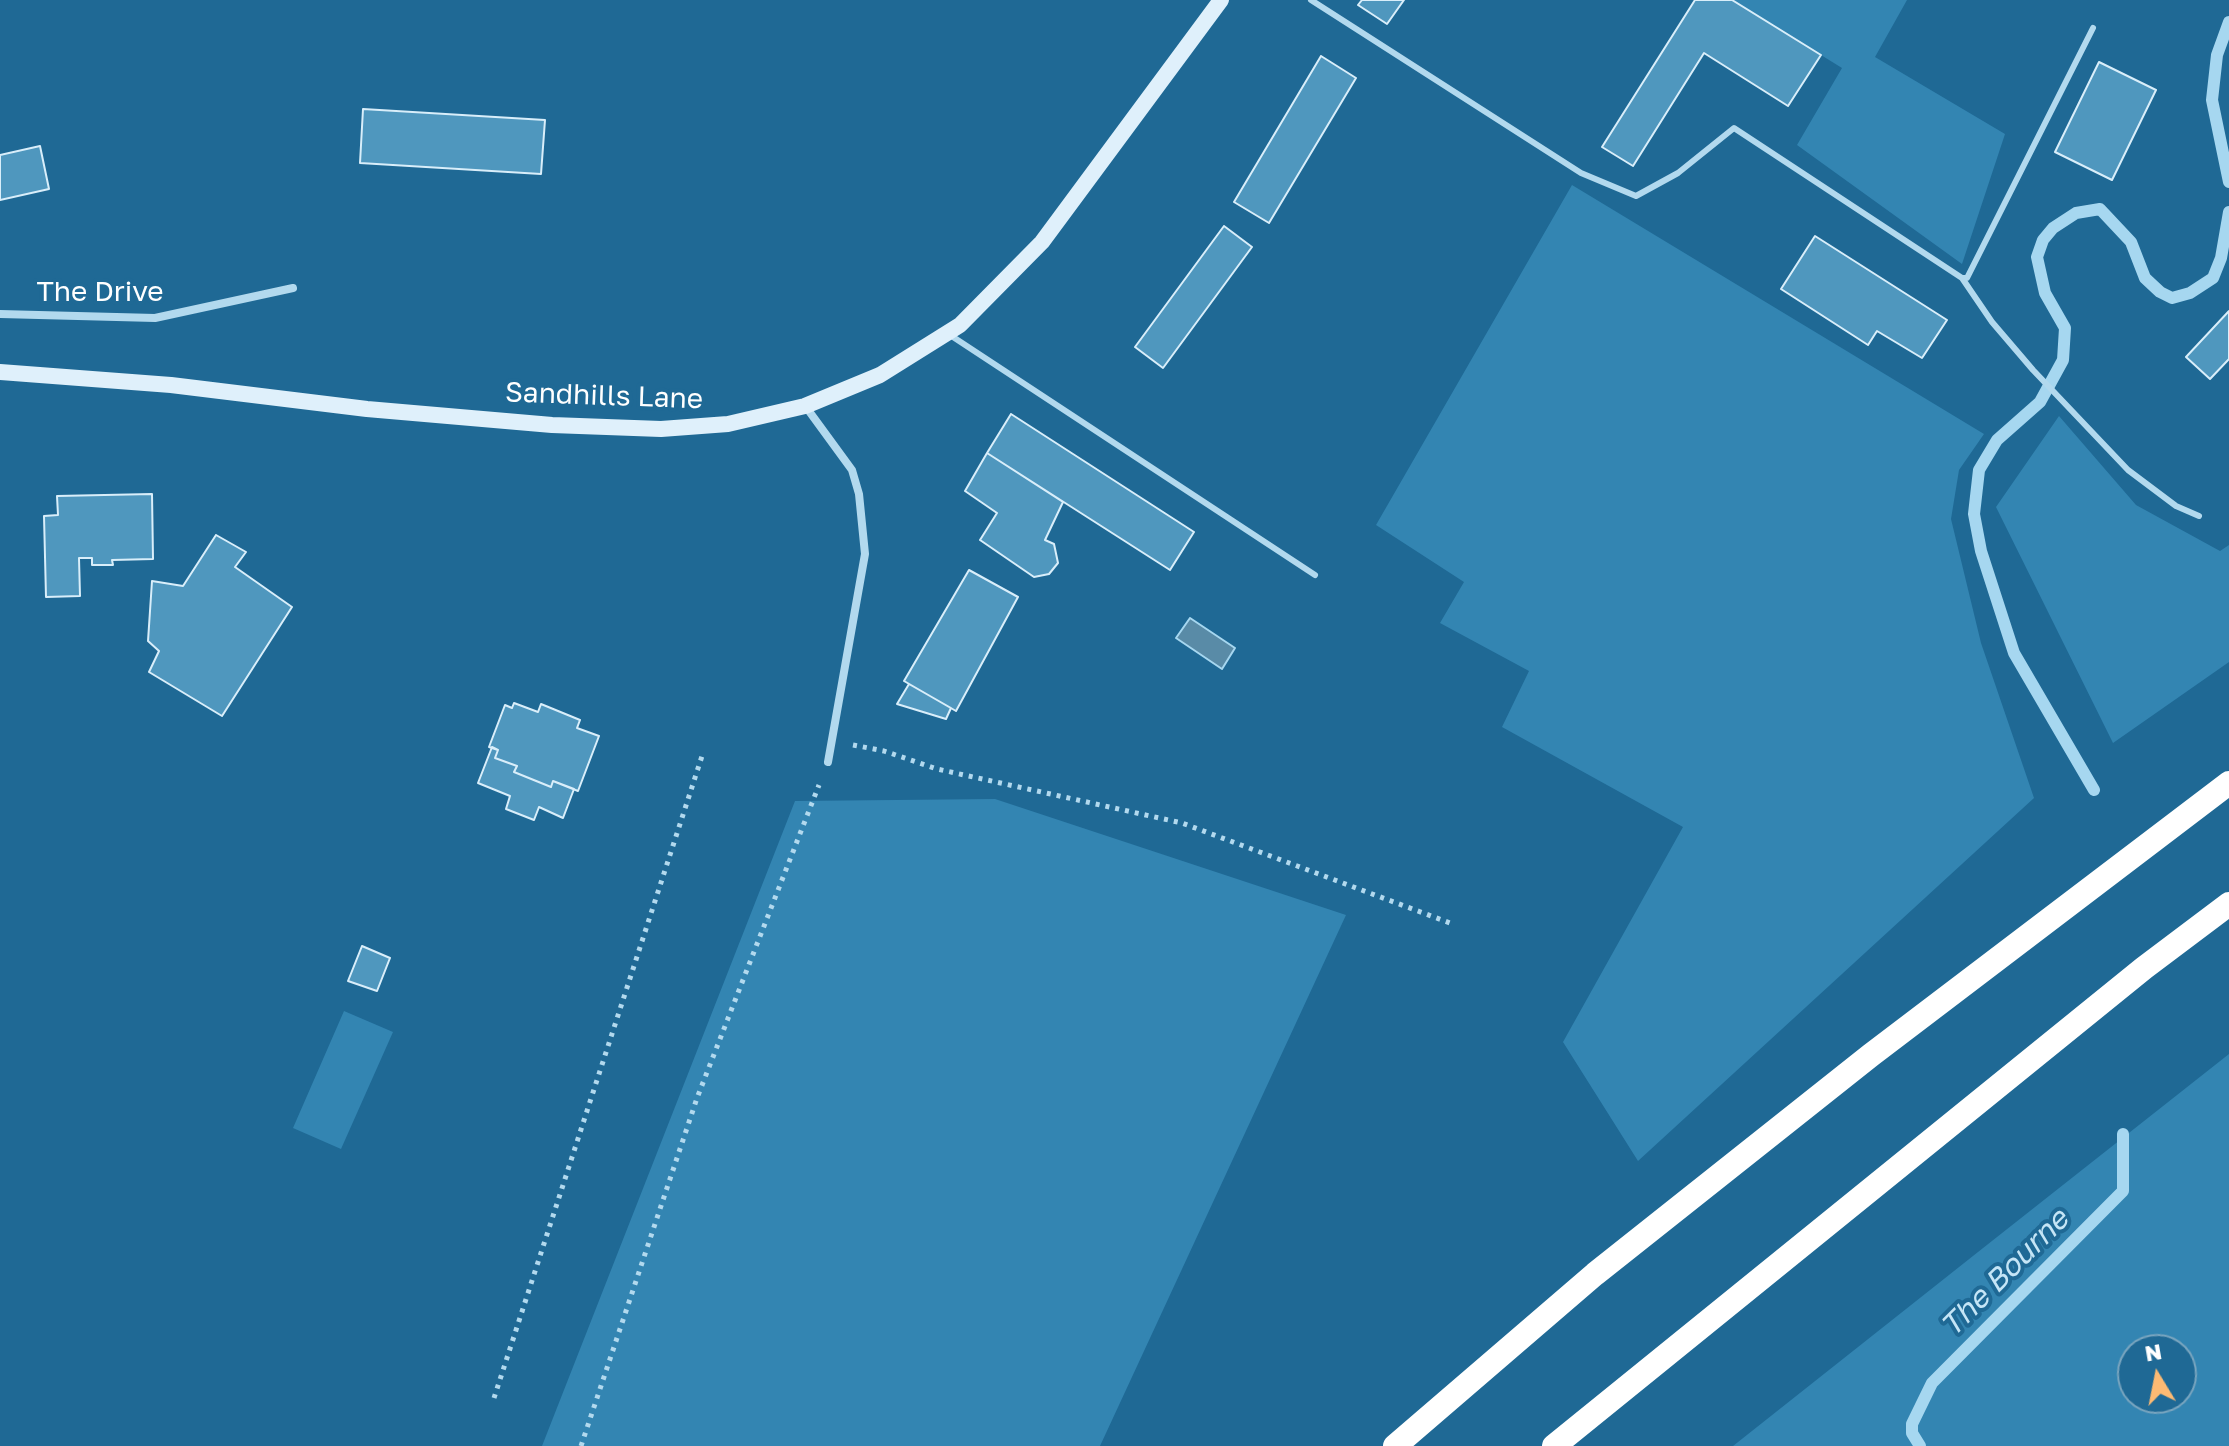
<!DOCTYPE html>
<style>
body{margin:0}
#map{position:relative;width:2229px;height:1446px;overflow:hidden;background:#1f6995;font-family:"Golos Text",sans-serif}
canvas{display:block}
.north{position:absolute;left:2117px;top:1334px;width:80px;height:80px;box-sizing:border-box;background:#1f6995;border:2px solid #79a5bf;border-radius:50%;rotate:350deg;font-size:22px;font-weight:700;line-height:32px;text-align:center;color:#fff}
.north::after{content:'';display:block;margin:auto;width:28px;height:36px;background:#fcba73;clip-path:polygon(50% 0,100% 100%,50% 72%,0 100%)}
</style>
<div id="map">
<canvas width="2229" height="1446"></canvas>
<div class="north">N</div>
</div>
<script>
const g = document.querySelector('canvas').getContext('2d');
g.lineJoin = 'round';
function fillPath(path, color) { g.fillStyle = color; g.fill(path, 'evenodd'); }
const shape = rows => new Path2D(rows.map(r => 'M' + r).join(''));
function strokePath(path, color, width, dash) { g.strokeStyle = color; g.lineWidth = width; g.lineCap = dash ? 'butt' : 'round'; g.setLineDash(dash || []); g.stroke(path); }
function drawText(font, color, halo, rows, align = 'center') {
  g.font = font + ' "Golos Text",sans-serif'; g.lineWidth = 8; g.setLineDash([]); g.textBaseline = 'middle'; g.strokeStyle = halo; g.fillStyle = color; for (const [text, x, y, turn = 0] of rows) {
    g.save(); g.translate(x, y); g.rotate((+turn || 0) * Math.PI / 180); g.textAlign = isNaN(turn) ? turn : align; if (halo) g.strokeText(text, 0, 0); g.fillText(text, 0, 0); g.restore();
  }
}
const green = shape([
 [1732,0,1907,0,1875,57,2005,134,1962,264,1797,145,1842,68],
 [1572,185,1984,434,1959,470,1951,519,1981,643,2034,798,1638,1161,1563,1042,1683,827,1502,727,1529,671,1440,623,1464,582,1376,525],
 [2059,416,2136,505,2220,551,2229,545,2229,662,2113,743,1996,507],
 [995,799,1346,915,1100,1446,542,1446,795,801],
 [344,1011,393,1032,341,1149,293,1128],
 [2229,1054,2229,1446,1733,1446,1978,1252],
 [2181,1350,2181,1398,2133,1398,2133,1350]
]);
const water = shape([
 [1190,618,1235,648,1222,669,1176,638,1190,618]
]);
const stream = shape([
 [2229,22,2217,55,2212,100,2229,182],
 [2094,790,2014,653,1981,551,1974,514,1979,470,1997,440,2040,402,2063,360,2065,328,2045,293,2037,257,2043,240,2053,228,2076,213,2100,209,2131,242,2145,278,2160,292,2172,298,2190,293,2213,278,2221,258,2229,212],
 [1920,1446,1912,1433,1912,1424,1932,1383,2123,1191,2123,1134]
]);
const building = shape([
 [1362,0,1404,0,1387,24,1358,5,1362,0],
 [1695,0,1732,0,1821,55,1788,106,1704,53,1633,166,1602,147,1695,0],
 [1321,56,1356,78,1269,223,1234,202,1321,56],
 [2099,62,2156,90,2112,180,2055,152,2099,62],
 [363,109,545,120,541,174,360,163,363,109],
 [40,146,49,189,0,200,0,155,40,146],
 [1224,226,1252,247,1163,368,1135,347,1224,226],
 [1815,236,1947,320,1922,358,1877,331,1868,345,1781,289,1815,236],
 [2229,311,2229,359,2210,379,2186,357,2229,311],
 [1011,414,1194,532,1170,570,987,453,1011,414],
 [987,453,1063,502,1045,540,1054,544,1058,563,1049,574,1034,577,980,540,997,513,965,491,987,453],
 [152,494,153,559,112,560,113,565,92,565,92,558,79,558,80,596,46,597,44,516,58,515,57,496,152,494],
 [216,535,246,552,235,567,292,607,222,716,149,672,159,651,148,641,152,581,183,586,216,535],
 [969,570,1018,597,956,711,904,681,969,570],
 [909,684,951,708,946,719,897,704,909,684],
 [514,703,538,712,541,704,580,720,577,728,599,736,578,791,553,781,551,787,514,772,517,766,495,758,498,750,489,747,505,705,512,708,514,703],
 [492,747,498,750,495,758,517,766,514,772,551,787,553,781,574,789,563,818,539,807,534,820,506,809,510,796,478,783,492,747],
 [362,946,390,958,377,991,348,981,362,946]
]);
const path = shape([
 [853,745,884,751,937,769,1182,823,1450,923],
 [494,1398,703,753],
 [581,1446,697,1098,819,785]
]);
const lane = shape([
 [1311,0,1581,173,1636,196,1678,173,1734,128,1962,278,1967,278,2093,28],
 [1962,278,1992,322,2033,370,2128,470,2176,506,2199,516],
 [950,335,1315,575]
]);
const street = shape([
 [0,314,155,318,293,288],
 [806,407,852,470,859,494,865,554,828,762]
]);
const secondary = shape([
 [0,372,171,385,367,409,552,425,661,429,728,424,805,406,880,375,960,325,1042,242,1221,0]
]);
const highway = shape([
 [1395,1446,1595,1274,1871,1055,2229,783],
 [1554,1446,2144,968,2229,904]
]);
const streetNames = [
 ["The Drive",100,292],
 ["Sandhills Lane",604,396,2]
];
const waterNames = [
 ["The Bourne",2005,1273,-45]
];
fillPath(green, '#3385b2');
fillPath(water, '#598ba7');
strokePath(water, '#a6d7f0', 2);
strokePath(stream, '#a6d7f0', 12);
fillPath(building, '#4f97be');
strokePath(building, '#d9eefa', 2);
strokePath(path, '#b2d9ee', 5, [4, 6]);
strokePath(lane, '#b2d9ee', 6);
strokePath(street, '#b2d9ee', 8);
strokePath(secondary, '#dff0fb', 16);
strokePath(highway, '#fff', 24);
drawText('28px', '#fff', '#1f6995', streetNames);
drawText('italic 30px', '#c5e5f6', '#1f6995', waterNames);
</script>
